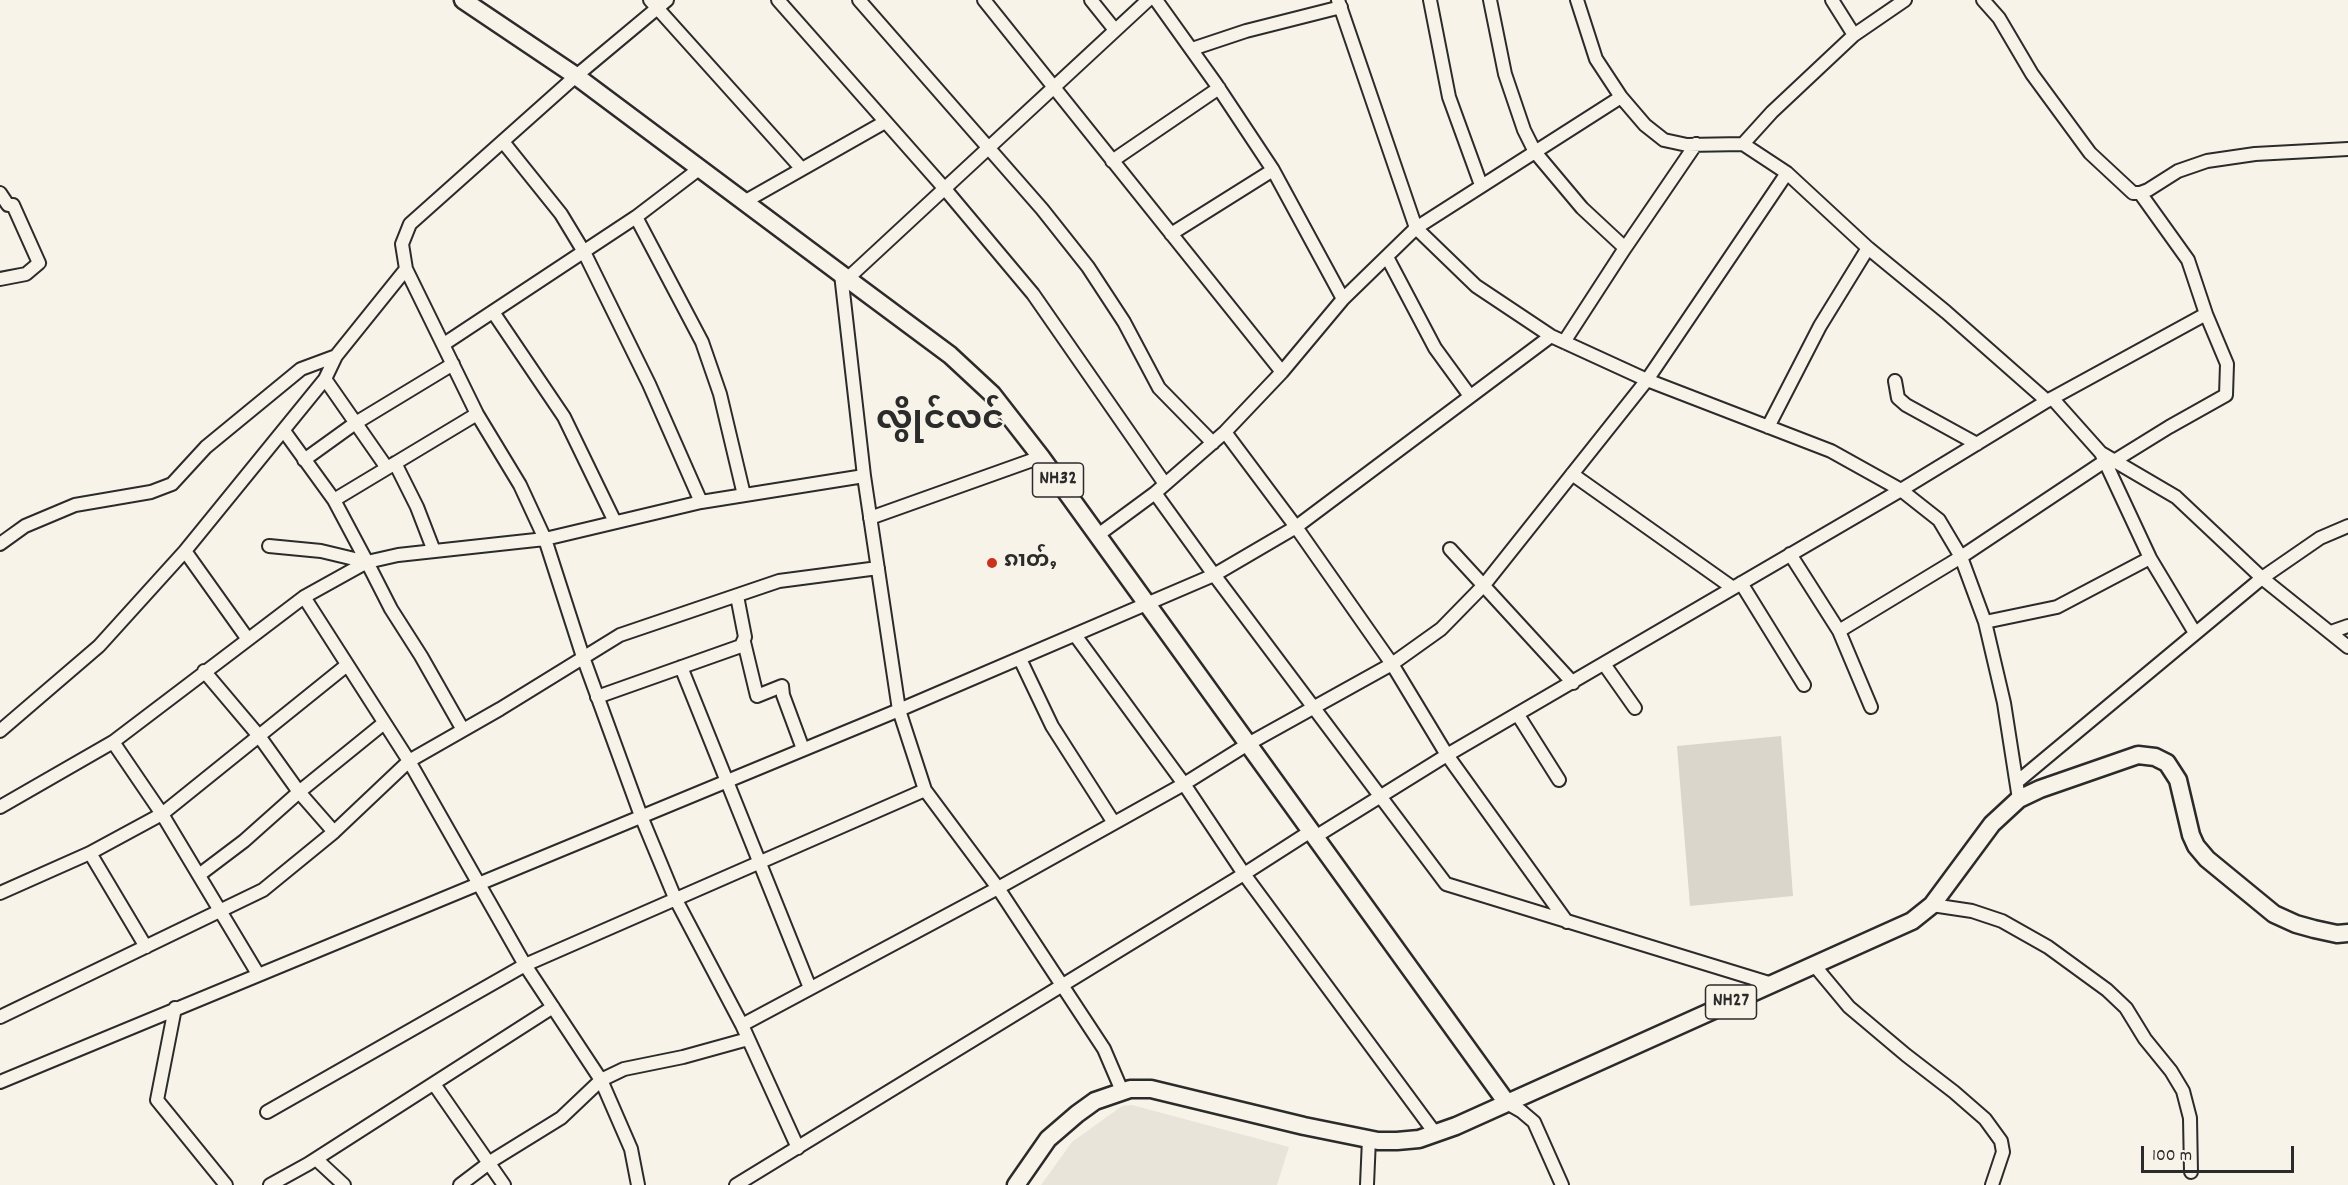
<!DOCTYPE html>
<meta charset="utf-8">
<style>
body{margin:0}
#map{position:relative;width:2348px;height:1185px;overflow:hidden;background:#f7f3e8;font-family:Dekko,sans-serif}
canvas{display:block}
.scale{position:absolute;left:2141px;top:1146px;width:153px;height:27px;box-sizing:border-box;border:3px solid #2b2b2b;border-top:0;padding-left:8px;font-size:18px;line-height:21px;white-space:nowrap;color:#2b2b2b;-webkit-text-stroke:4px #f7f3e8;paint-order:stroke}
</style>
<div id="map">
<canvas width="2348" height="1185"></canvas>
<div class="scale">100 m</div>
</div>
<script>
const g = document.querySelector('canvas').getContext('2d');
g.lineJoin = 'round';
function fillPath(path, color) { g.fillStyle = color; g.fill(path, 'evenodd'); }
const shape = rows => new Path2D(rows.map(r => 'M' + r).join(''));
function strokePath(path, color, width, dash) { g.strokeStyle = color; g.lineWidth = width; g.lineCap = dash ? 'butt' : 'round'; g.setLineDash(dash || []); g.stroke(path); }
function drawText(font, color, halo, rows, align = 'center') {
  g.font = font + ' Dekko,"Noto Sans Myanmar",sans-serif'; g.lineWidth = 4.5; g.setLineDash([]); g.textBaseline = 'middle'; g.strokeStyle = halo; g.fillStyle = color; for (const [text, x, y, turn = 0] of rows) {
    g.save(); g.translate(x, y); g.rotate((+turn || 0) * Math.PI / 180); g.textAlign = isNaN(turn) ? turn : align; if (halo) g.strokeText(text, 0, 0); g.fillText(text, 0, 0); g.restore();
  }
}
const built = shape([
 [1132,1105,1289,1147,1277,1185,1041,1185,1072,1142,1122,1106]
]);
const green = shape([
 [1781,736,1793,896,1690,906,1677,746]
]);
const minor = shape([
 [650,0,801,168],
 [667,0,576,76,410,224,402,244,406,269,477,414,520,485,545,539,583,657,641,816,675,898,742,1025,798,1148],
 [778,0,945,189,1033,294,1165,484],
 [859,0,1042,209,1088,267,1124,322,1159,388,1213,443],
 [984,0,1282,372],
 [1091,0,1115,30],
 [1156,0,1216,84,1273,170,1343,299],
 [1338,0,1416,228,1476,286,1551,336,1647,380,1831,451,1901,490,1939,520,1961,557,1985,622,2004,703,2019,799],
 [1430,0,1449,97,1481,185],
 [1490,0,1505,74,1524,130,1535,152,1582,208,1625,248],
 [1577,0,1596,59,1621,97,1645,125,1664,140,1687,145,1743,144,1787,173,1868,248,1946,312,2047,401],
 [1832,0,1854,35],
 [1983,0,1999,18,2032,74,2090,153,2133,193,2140,193,2148,190,2178,171,2207,161,2255,154,2348,149],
 [1192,49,1246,31,1341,7],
 [504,143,561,214,584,252,649,384,701,502],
 [1743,144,1772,112,1854,35,1905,0],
 [1112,161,1219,88],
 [0,193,8,205,13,205,39,263,26,274,0,279],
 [744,202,885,122],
 [636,217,702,342,720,394,744,495],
 [1171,234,1273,170],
 [1387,257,1435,348,1470,396],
 [841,274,864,476,899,710,925,790,998,888,1104,1049,1122,1091],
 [847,279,1148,0],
 [493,312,564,417,615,522],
 [1564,342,1625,248,1696,144],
 [444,344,636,217,699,169],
 [325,379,387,468],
 [1895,381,1898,398,1906,405,1977,444],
 [2052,398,2101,453,2150,558,2195,633],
 [1768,427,1820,326,1868,248],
 [1225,432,1296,527,1392,664,1447,755,1567,922],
 [2101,453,2176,497,2262,578,2348,647],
 [304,460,354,424,453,364],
 [2114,461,2169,427,2226,395,2227,364,2206,314],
 [395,463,417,507,434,551],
 [1572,474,1733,588],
 [1155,493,1212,572,1446,884,1772,984],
 [334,500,477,414],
 [870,518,1041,457],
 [1098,535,1155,493,1225,432,1282,372,1343,299,1416,228,1621,97],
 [0,544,25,526,75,505,151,492,172,484,206,447,301,369,336,356],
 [269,546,321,551,367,562,334,500,284,431],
 [1450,549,1573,683],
 [185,551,247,638],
 [1790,554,1839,631,1871,707],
 [367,562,391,609,421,656,463,730],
 [1741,583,1804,685],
 [304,597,409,761,525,965,601,1080,631,1149,638,1185],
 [1985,622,2057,607,2150,558],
 [1839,631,1961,557,2105,461],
 [2331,632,2348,626],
 [1075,635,1184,784,1244,874,1435,1133],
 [744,642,757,696,782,686,783,695,803,749],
 [1020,659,1052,726,1114,823],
 [1604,664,1635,708],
 [681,667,808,983],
 [204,671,259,736,299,792,334,832],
 [597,697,741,646,745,637,737,596],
 [1518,715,1559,780],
 [0,731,99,646,185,551,325,379,336,356,406,269],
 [113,742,162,814,258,974],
 [2017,782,2262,578,2320,538,2348,526],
 [0,807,113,742,304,597,367,562,398,555,545,539,701,502,864,476],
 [1315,837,1447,755,1901,490,2047,401,2206,314,2188,260,2140,193],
 [90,853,146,947],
 [199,875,244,841,299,792,384,723],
 [0,893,90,853,162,814,347,665],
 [1932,905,1972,911,2002,921,2048,947,2107,990,2126,1008,2145,1039,2171,1071,2183,1091,2190,1118,2191,1172],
 [1814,965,1849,1007,1906,1055,1954,1092,1985,1119,2001,1141,2003,1152,1992,1185],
 [175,1008,157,1100,226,1185],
 [0,1017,263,890,334,832,409,761,500,709,620,635,779,581,878,568],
 [742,1025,998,888,1184,784,1248,744,1392,664,1441,629,1484,585,1647,380,1787,173],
 [0,1082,899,710,1214,575,1296,527,1551,336],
 [434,1084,504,1185],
 [1507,1103,1521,1111,1534,1122,1562,1185],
 [267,1112,525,965,925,790],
 [316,1159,344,1185],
 [270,1185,308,1164,553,1007],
 [460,1185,493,1160,561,1118,601,1080,624,1069,683,1057,748,1039],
 [736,1185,1244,874,1311,831],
 [1367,1185,1369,1139]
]);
const highway = shape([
 [463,0,576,76,841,274,950,355,992,394,1041,457,1507,1103],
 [1016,1185,1048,1139,1077,1114,1095,1101,1130,1089,1151,1089,1304,1126,1378,1141,1397,1141,1419,1139,1456,1126,1912,921,1932,905,1992,824,2019,799,2040,789,2138,755,2155,757,2167,763,2178,780,2191,835,2196,846,2207,859,2274,914,2296,924,2314,929,2337,934,2348,933]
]);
const markers = [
 [992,563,6,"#c8321e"]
];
const shields = [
 [1058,480,51],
 [1731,1002,51]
];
const shieldNames = [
 ["NH32",1058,480],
 ["NH27",1731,1002]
];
const poiNames = [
 ["ၵၢတ်ႇ",1004,563]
];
const townNames = [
 ["လွိုင်လင်",940,423]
];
fillPath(built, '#e8e4da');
fillPath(green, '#dad6cc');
strokePath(minor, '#2b2b2b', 16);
strokePath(highway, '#2b2b2b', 21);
strokePath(minor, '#f7f3e8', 12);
strokePath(highway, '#f7f3e8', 16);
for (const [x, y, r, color] of markers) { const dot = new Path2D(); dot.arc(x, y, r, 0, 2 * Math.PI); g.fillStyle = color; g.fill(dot); strokePath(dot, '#f7f3e8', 2); }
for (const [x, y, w] of shields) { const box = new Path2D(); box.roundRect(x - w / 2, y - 17, w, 34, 4.5); g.fillStyle = '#f7f3e8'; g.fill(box); strokePath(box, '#2b2b2b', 1.5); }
drawText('bold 20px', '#2b2b2b', null, shieldNames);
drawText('bold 21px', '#2b2b2b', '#f7f3e8', poiNames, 'left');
drawText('bold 33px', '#2b2b2b', '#f7f3e8', townNames);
</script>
